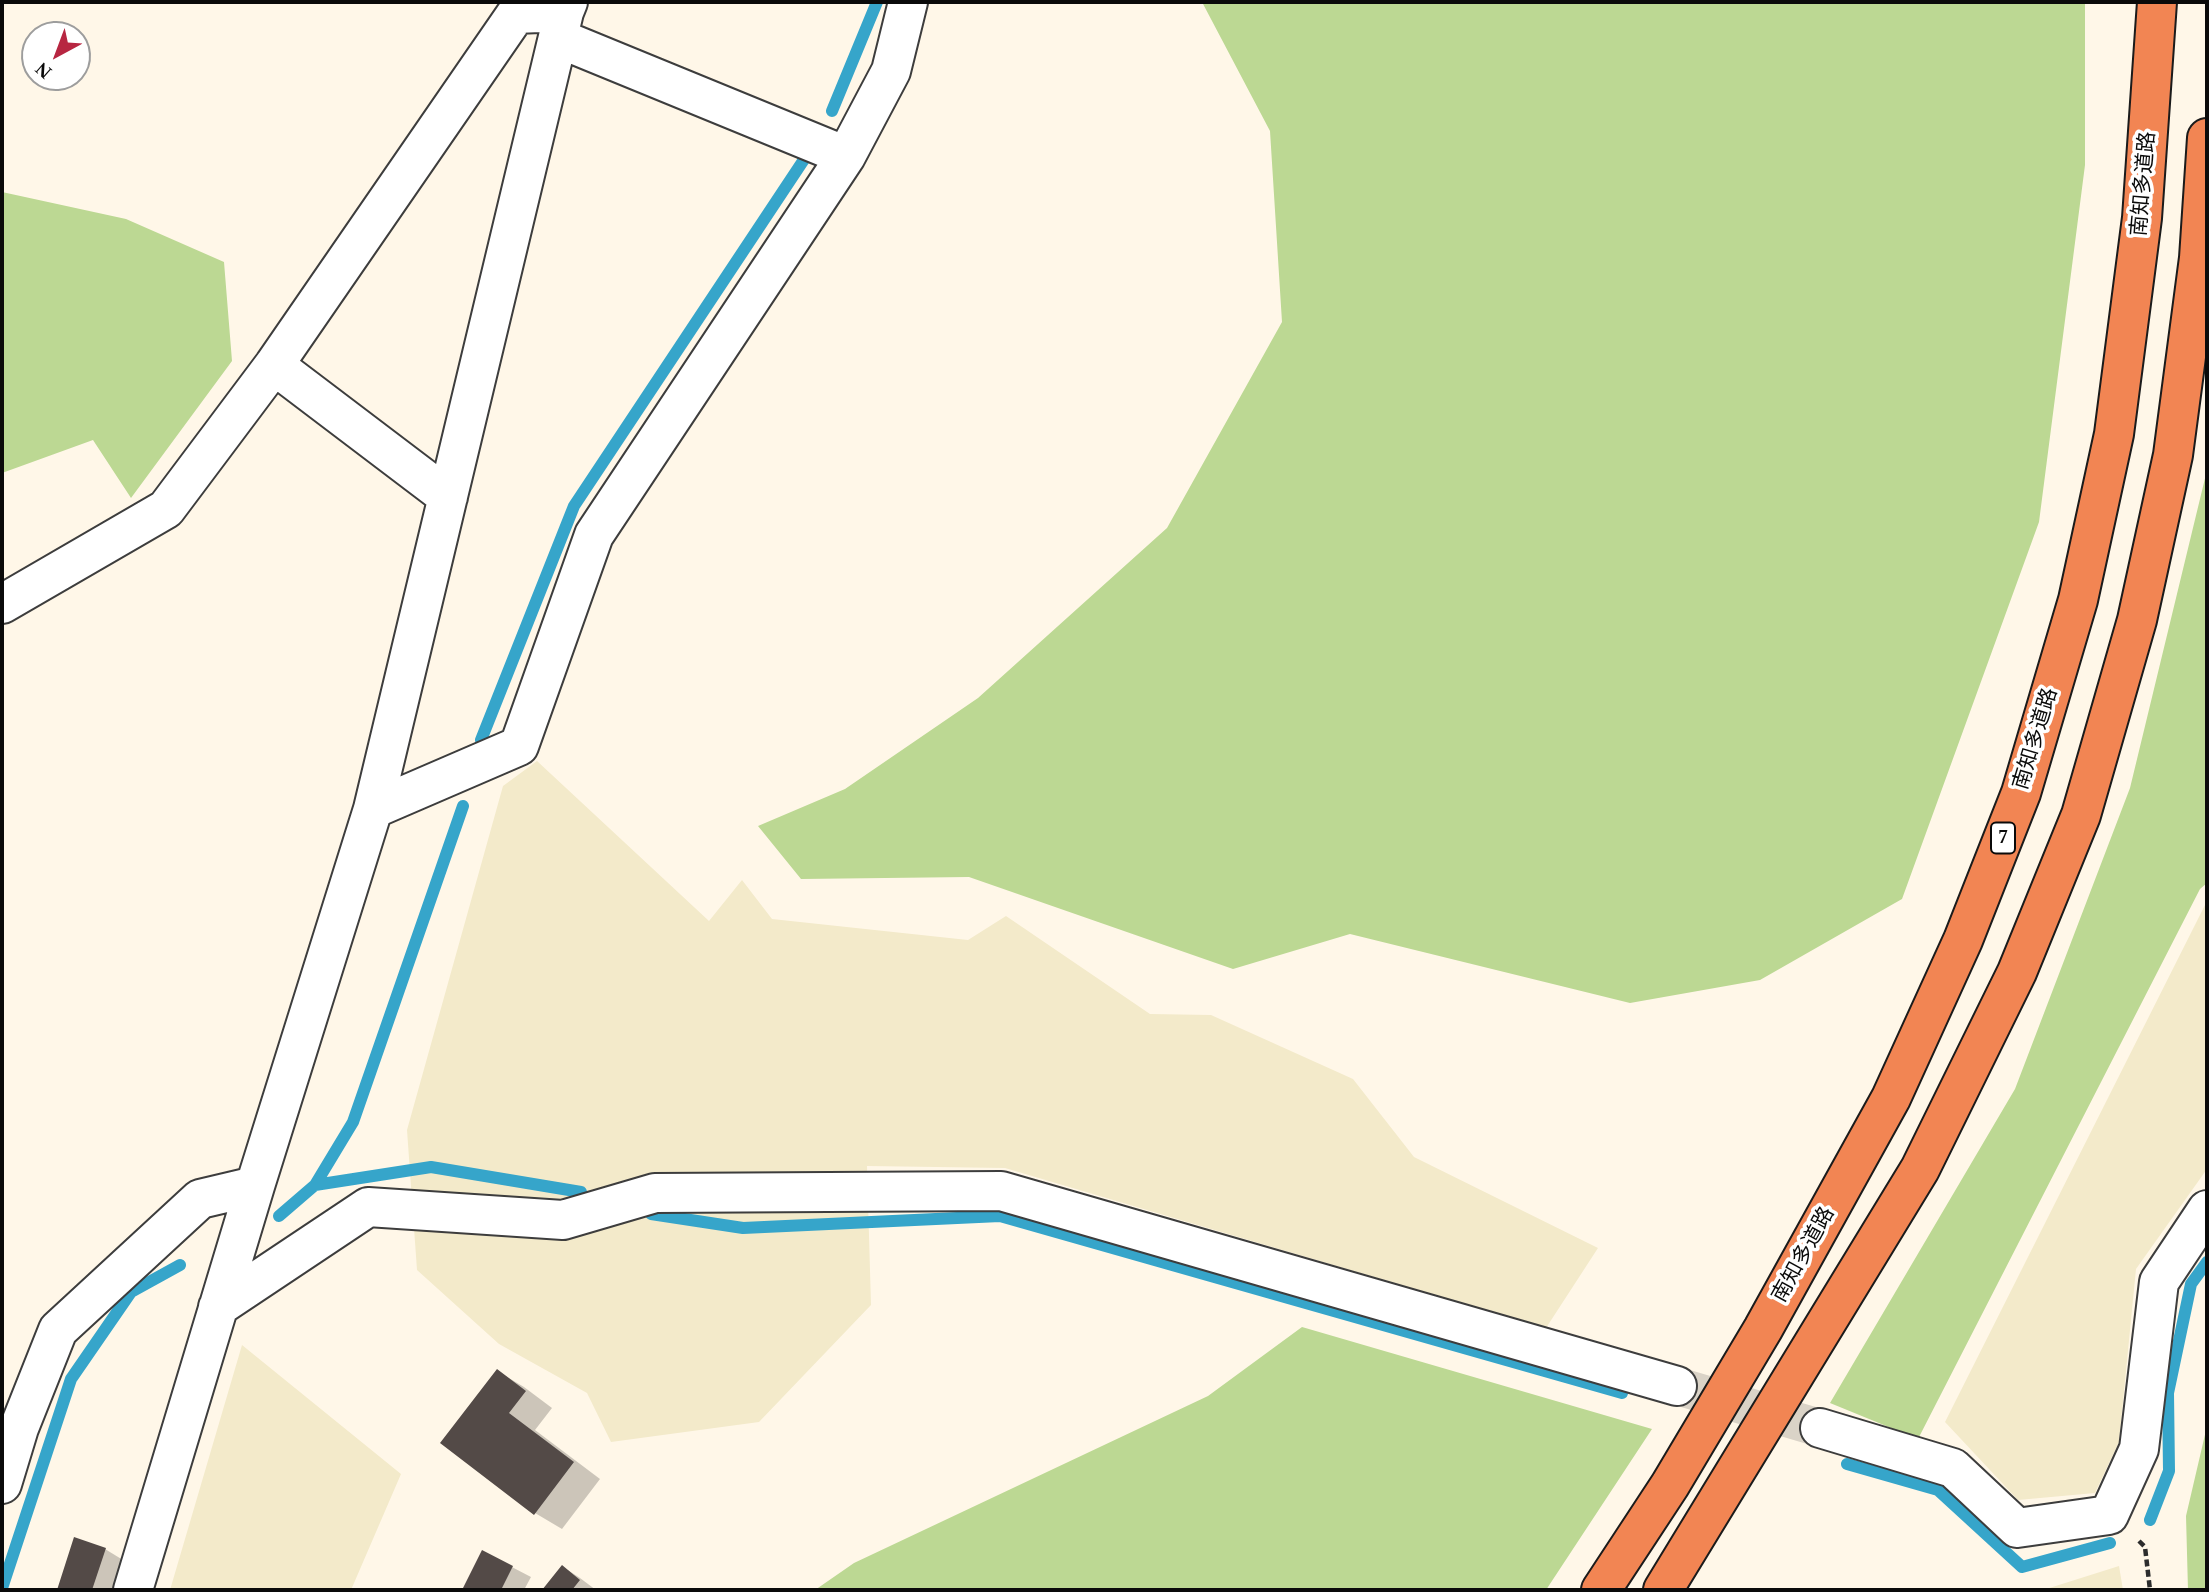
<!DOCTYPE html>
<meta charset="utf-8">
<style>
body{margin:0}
#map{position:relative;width:2209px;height:1592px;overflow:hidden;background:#fff7e8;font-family:"Times New Roman",serif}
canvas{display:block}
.frame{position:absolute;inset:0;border:4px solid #0a0a0a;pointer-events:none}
.north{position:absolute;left:21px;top:21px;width:70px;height:70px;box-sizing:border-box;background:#fff;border:2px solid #9d9d9d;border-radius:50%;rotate:221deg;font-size:19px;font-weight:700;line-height:28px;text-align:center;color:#0a0a0a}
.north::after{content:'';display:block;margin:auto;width:24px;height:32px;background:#b72641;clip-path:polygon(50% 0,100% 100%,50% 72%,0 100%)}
</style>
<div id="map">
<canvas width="2209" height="1592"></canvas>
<div class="frame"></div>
<div class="north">N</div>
</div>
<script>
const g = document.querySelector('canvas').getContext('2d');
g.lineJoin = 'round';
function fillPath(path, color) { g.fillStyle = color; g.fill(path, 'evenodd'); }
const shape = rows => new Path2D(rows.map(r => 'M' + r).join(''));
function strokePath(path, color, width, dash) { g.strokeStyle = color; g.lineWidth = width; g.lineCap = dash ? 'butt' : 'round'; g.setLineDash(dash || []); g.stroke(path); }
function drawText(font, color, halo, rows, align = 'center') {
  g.font = font + ' "Times New Roman","Noto Sans JP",serif'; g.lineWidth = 7; g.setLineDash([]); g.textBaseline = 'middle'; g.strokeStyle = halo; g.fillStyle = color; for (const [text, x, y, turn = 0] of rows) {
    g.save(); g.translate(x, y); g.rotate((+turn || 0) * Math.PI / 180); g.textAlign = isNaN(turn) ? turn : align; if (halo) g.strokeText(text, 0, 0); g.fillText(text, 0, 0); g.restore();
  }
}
const farmland = shape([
 [537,761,709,921,742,880,772,919,968,940,1006,916,1150,1014,1211,1015,1353,1079,1414,1157,1598,1248,1546,1328,1005,1168,867,1166,871,1305,759,1422,611,1442,587,1393,499,1344,417,1270,407,1130,503,786],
 [2205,905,2207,905,2207,1169,2136,1269,2119,1442,2095,1493,2018,1500,1945,1422],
 [242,1345,401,1474,351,1590,170,1590],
 [2119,1566,2123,1590,2043,1590]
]);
const forest = shape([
 [1202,2,2085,2,2085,165,2039,522,1902,899,1760,980,1630,1003,1350,934,1233,969,969,877,801,879,758,826,845,789,978,698,1167,528,1282,322,1270,131],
 [2,192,126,219,224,262,232,361,131,498,93,440,2,473],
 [2207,470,2207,883,2200,889,1918,1439,1830,1403,2015,1089,2130,788],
 [1302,1327,1652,1429,1546,1590,815,1590,854,1563,1208,1396],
 [2207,1426,2207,1590,2188,1590,2186,1516]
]);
const shadow = shape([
 [497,1371,524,1387,552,1408,535,1430,600,1479,562,1529,535,1513],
 [75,1540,105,1549,123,1560,113,1590,59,1590],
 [483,1552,531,1577,524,1590,464,1590],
 [563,1567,580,1578,596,1590,544,1590]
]);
const stream = shape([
 [832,111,877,2],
 [481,740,574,506,805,158],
 [315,1185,431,1167,581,1192],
 [651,1214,743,1228,1000,1216,1622,1393],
 [279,1216,315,1185,353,1122,463,806],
 [1847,1464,1938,1490,2022,1567,2110,1543],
 [2150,1520,2169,1471,2168,1393,2191,1284,2207,1262],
 [2,1588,71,1379,131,1292,180,1265]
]);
const building = shape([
 [497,1369,526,1391,509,1413,574,1462,534,1515,440,1443],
 [74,1537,106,1548,92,1590,57,1590],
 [482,1550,513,1566,501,1590,462,1590],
 [562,1565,580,1580,572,1590,542,1590]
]);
const minorTunnel = shape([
 [1677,1386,1820,1428]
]);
const path = shape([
 [2139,1541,2145,1547,2150,1590]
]);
const minor = shape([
 [558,38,846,156],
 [274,365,448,497],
 [2,604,166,509,274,365,516,14,564,12],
 [373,809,519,746,594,535,846,156,891,71,908,2],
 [218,1307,368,1207,563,1220,655,1193,1001,1191,1677,1386],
 [1820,1428,1953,1468,2017,1528,2109,1515,2139,1449,2159,1282,2207,1210],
 [2,1484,19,1428,58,1330,200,1199,255,1186],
 [133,1590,255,1186,373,809,564,12,568,2]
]);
const motorway = shape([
 [1601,1590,1670,1485,1763,1329,1891,1098,1963,940,2021,793,2078,600,2114,434,2142,218,2157,2],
 [1663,1590,1920,1169,2017,972,2081,815,2137,620,2173,455,2199,258,2207,138]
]);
const shields = [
 [2003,838,24]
];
const shieldNames = [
 ["7",2003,838]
];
const streetNames = [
 ["南知多道路",2144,184,-85],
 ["南知多道路",2036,739,-73],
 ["南知多道路",1804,1255,-61]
];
fillPath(farmland, '#f3eaca');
fillPath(forest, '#bcd893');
fillPath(shadow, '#0003');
strokePath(stream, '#36a5ca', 12);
fillPath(building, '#534a47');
strokePath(minorTunnel, '#dad3c7', 38, [38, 19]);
strokePath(minor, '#3d3d3d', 42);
strokePath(motorway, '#1b1b1b', 42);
strokePath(path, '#2c2c2c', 4.5, [7, 3.5]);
strokePath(minor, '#fff', 38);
strokePath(motorway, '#f28553', 38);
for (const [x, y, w] of shields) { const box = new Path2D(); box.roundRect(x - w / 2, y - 15.5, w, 31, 5); g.fillStyle = '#fff'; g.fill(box); strokePath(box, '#0a0a0a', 2); }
drawText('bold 19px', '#0a0a0a', null, shieldNames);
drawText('21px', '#0a0a0a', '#fff', streetNames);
</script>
